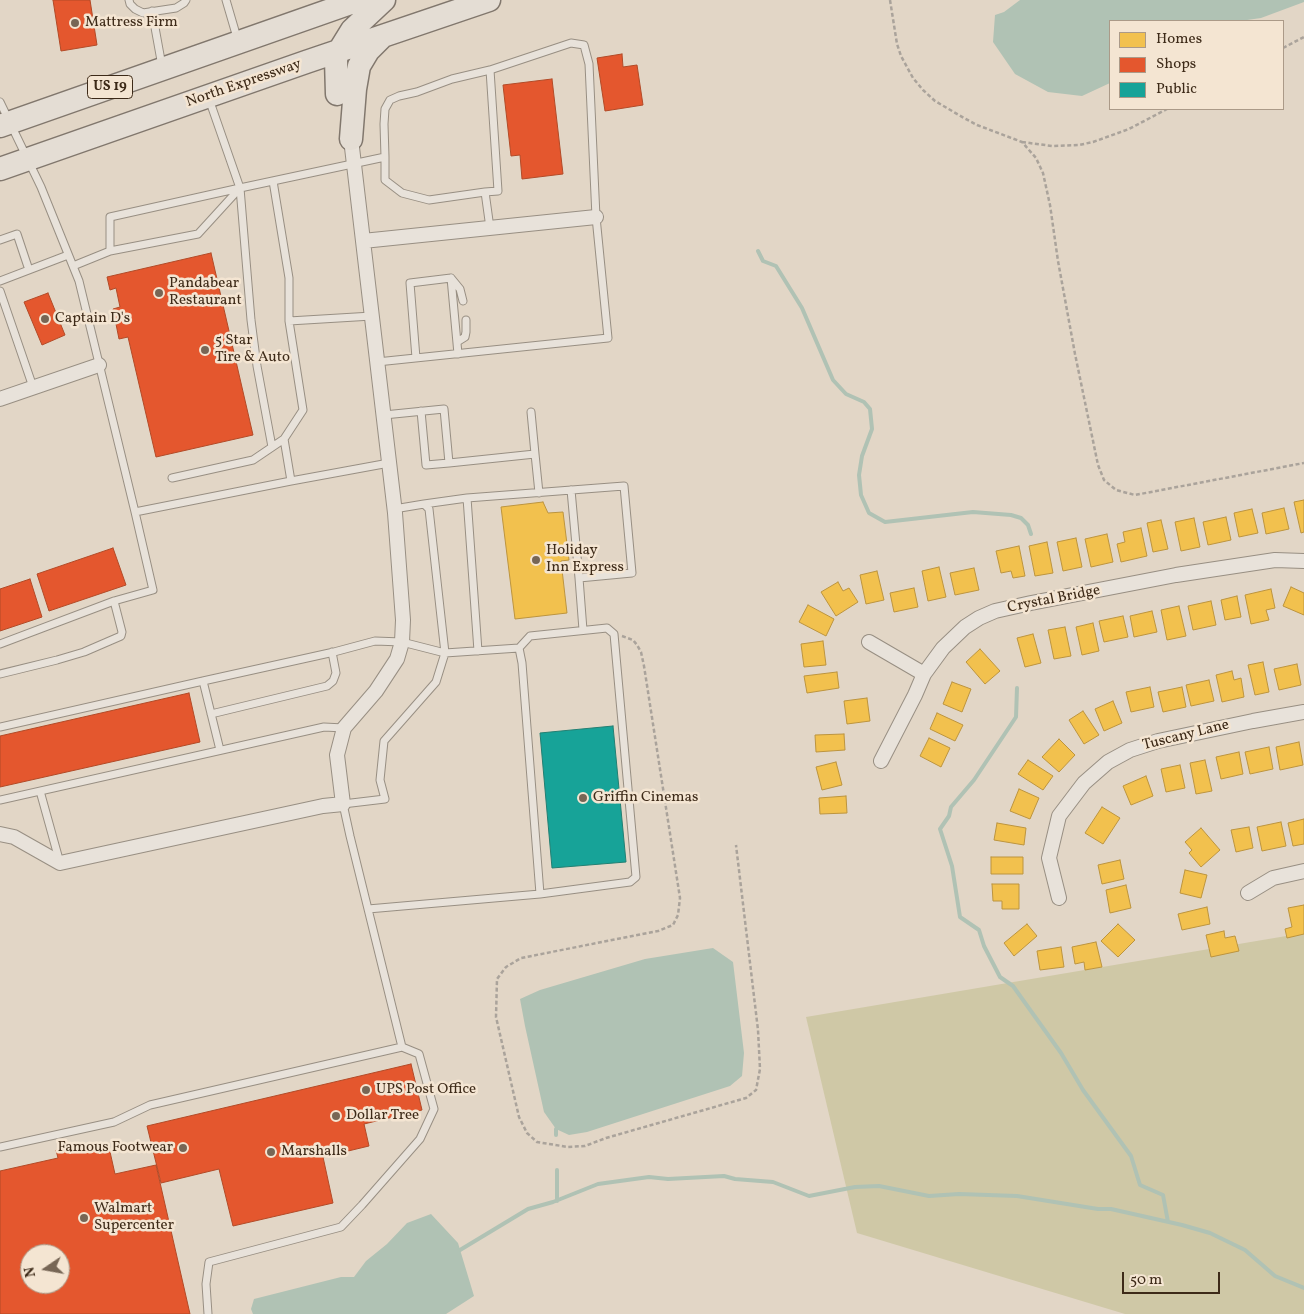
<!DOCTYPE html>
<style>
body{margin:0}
#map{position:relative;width:1304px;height:1314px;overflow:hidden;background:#e2d6c6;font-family:Vollkorn,serif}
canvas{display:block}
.legend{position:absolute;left:1109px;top:20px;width:175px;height:90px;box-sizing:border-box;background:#f4e5d2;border:1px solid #ab9a88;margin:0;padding:6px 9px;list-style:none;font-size:15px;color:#3d2a18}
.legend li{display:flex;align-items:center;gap:10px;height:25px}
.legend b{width:25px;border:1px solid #ab9a88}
.north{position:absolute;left:20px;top:1244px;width:50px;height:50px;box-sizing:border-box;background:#f4e5d2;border:1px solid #ab9a88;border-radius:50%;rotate:258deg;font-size:14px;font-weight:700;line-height:20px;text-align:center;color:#3d2a18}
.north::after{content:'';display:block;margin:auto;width:18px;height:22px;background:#765;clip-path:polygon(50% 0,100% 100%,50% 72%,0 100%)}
.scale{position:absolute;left:1122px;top:1272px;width:98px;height:22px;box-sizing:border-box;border:2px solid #3d2a18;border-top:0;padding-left:6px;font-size:15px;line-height:18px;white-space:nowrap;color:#3d2a18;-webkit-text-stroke:4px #f4e5d2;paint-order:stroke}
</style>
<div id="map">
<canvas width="1304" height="1314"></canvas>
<ul class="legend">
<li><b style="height:14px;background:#f2c14e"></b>Homes</li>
<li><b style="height:14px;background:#e4572e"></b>Shops</li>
<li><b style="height:14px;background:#17a398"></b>Public</li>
</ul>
<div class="north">N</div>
<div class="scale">50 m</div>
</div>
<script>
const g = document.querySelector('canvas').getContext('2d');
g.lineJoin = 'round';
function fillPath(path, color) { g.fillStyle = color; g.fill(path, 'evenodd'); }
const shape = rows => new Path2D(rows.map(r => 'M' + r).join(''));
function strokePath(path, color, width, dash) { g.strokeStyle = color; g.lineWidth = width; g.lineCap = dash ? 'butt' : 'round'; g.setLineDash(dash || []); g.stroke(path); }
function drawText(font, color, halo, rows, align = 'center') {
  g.font = font + ' Vollkorn,serif'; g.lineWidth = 5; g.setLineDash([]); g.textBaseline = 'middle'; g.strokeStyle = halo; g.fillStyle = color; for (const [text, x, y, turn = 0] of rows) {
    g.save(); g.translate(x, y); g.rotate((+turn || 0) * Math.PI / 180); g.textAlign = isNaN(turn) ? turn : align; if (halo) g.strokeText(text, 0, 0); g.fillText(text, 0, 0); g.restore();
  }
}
const green = shape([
 [1304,933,1304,1314,1125,1314,857,1233,806,1017]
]);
const water = shape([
 [1020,0,1304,0,1304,2,1261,18,1240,21,1110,21,1110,83,1082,96,1048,92,1015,74,993,42,995,15,1004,12],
 [713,948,733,962,744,1053,742,1076,730,1086,587,1132,569,1135,556,1129,544,1112,525,1026,520,999,540,990,645,959],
 [431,1214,458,1243,474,1296,446,1314,253,1314,251,1309,254,1299,341,1277,354,1277,366,1261,387,1244,407,1223]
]);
const homes = shape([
 [1304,500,1304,532,1301,533,1294,502,1304,500],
 [543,502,548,513,563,512,569,560,561,561,567,613,515,619,501,507,543,502],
 [1284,508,1289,529,1266,534,1262,513,1284,508],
 [1252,509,1258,533,1239,537,1234,513,1252,509],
 [1226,517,1231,540,1208,545,1203,522,1226,517],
 [1194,518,1200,547,1181,551,1175,522,1194,518],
 [1161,520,1168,549,1153,552,1147,523,1161,520],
 [1141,528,1147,556,1121,562,1117,544,1125,542,1123,532,1141,528],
 [1107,534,1113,562,1091,567,1085,539,1107,534],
 [1076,538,1082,567,1063,571,1057,542,1076,538],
 [1047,542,1053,573,1035,576,1029,546,1047,542],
 [1019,546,1025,576,1013,578,1011,571,1001,573,996,551,1019,546],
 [939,567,946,597,928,601,922,571,939,567],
 [974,568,979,590,955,595,950,573,974,568],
 [877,571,884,600,866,604,860,575,877,571],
 [838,582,843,591,849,588,858,602,836,616,821,592,838,582],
 [1291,587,1304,593,1304,615,1283,606,1291,587],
 [914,588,918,607,894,612,890,593,914,588],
 [1271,589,1275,608,1266,610,1269,620,1251,624,1245,595,1271,589],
 [1237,596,1241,617,1225,620,1221,600,1237,596],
 [1211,601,1216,625,1193,630,1188,606,1211,601],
 [808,605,834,619,826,636,799,622,808,605],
 [1179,606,1186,636,1167,640,1161,610,1179,606],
 [1152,611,1157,632,1134,637,1130,616,1152,611],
 [1123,616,1128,637,1104,642,1099,621,1123,616],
 [1093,623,1099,651,1082,655,1076,627,1093,623],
 [1065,627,1071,656,1054,659,1048,630,1065,627],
 [1033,634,1041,663,1025,667,1017,638,1033,634],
 [823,641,826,665,804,667,801,644,823,641],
 [980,649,1000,671,985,684,966,662,980,649],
 [1263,662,1269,692,1255,695,1248,665,1263,662],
 [1297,664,1301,685,1279,690,1274,669,1297,664],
 [1232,671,1234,680,1241,678,1244,697,1222,702,1216,675,1232,671],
 [837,672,839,688,807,693,804,676,837,672],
 [1209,680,1214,701,1191,706,1186,685,1209,680],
 [952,682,971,689,962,712,943,704,952,682],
 [1150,687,1154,707,1131,712,1126,692,1150,687],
 [1182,687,1186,707,1163,712,1158,692,1182,687],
 [867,698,870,721,847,724,844,701,867,698],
 [1113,701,1122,723,1104,731,1095,709,1113,701],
 [1083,711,1099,735,1084,744,1069,720,1083,711],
 [937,713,963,725,955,741,930,729,937,713],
 [844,734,845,750,816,752,815,735,844,734],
 [929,738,950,748,941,767,920,756,929,738],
 [1059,739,1075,755,1059,772,1042,757,1059,739],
 [1299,742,1303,765,1280,770,1276,747,1299,742],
 [1269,747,1273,769,1250,774,1245,752,1269,747],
 [1239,752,1243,774,1221,779,1216,757,1239,752],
 [1028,760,1053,776,1043,790,1018,774,1028,760],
 [1205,760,1212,791,1196,794,1190,763,1205,760],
 [836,762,842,785,822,790,816,767,836,762],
 [1180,765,1185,788,1166,792,1161,769,1180,765],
 [1146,776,1153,796,1131,805,1123,786,1146,776],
 [1019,789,1039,798,1030,819,1010,811,1019,789],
 [846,796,847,813,820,814,819,798,846,796],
 [1102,807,1120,818,1103,844,1085,833,1102,807],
 [1304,819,1304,844,1293,846,1288,823,1304,819],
 [1281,822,1286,846,1262,851,1257,827,1281,822],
 [997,823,1026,828,1024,845,994,840,997,823],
 [1249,827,1253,848,1236,852,1231,830,1249,827],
 [1201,828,1220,850,1201,867,1189,853,1192,850,1185,842,1201,828],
 [991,857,1023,857,1023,874,991,874,991,857],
 [1120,860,1124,879,1102,884,1098,865,1120,860],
 [1185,870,1207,875,1201,898,1180,893,1185,870],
 [992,884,1019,884,1019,909,1002,909,1002,901,993,901,992,884],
 [1126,885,1131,908,1110,913,1106,890,1126,885],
 [1304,905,1304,934,1287,938,1285,929,1292,927,1288,908,1304,905],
 [1207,907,1210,924,1182,930,1178,914,1207,907],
 [1027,924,1037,936,1014,956,1004,943,1027,924],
 [1118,924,1135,940,1118,957,1101,941,1118,924],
 [1224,931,1225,938,1235,936,1239,951,1211,957,1206,935,1224,931],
 [1096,942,1102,967,1085,970,1084,962,1075,964,1072,947,1096,942],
 [1061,947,1064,967,1040,970,1037,951,1061,947]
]);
const shops = shape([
 [53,0,90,0,97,45,61,51,53,0],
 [622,54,623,67,637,65,643,105,605,111,597,58,622,54],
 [552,79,563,174,522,179,520,155,511,156,503,85,552,79],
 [211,253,253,435,156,457,128,337,119,339,113,309,120,307,116,288,110,290,107,277,211,253],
 [48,293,65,335,42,345,24,302,48,293],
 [113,548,126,585,49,611,37,574,113,548],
 [30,579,42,617,0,631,0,589,30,579],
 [189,693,200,742,0,787,0,736,189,693],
 [411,1064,422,1110,364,1124,369,1146,323,1157,333,1203,233,1226,219,1169,161,1183,147,1126,411,1064],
 [108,1143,115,1174,156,1165,190,1314,0,1314,0,1171,58,1158,56,1150,78,1145,80,1150,108,1143],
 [30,1254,60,1254,60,1284,30,1284,30,1254]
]);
const public = shape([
 [613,726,626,862,552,868,540,733,613,726]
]);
const stream = shape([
 [758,251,763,261,776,266,802,308,833,380,846,394,864,402,870,409,872,429,862,456,859,475,861,495,869,513,885,522,973,512,1011,515,1021,518,1028,525,1031,534],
 [1017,688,1016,717,974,780,951,807,949,816,940,829,952,866,960,917,979,930,984,946,1000,977,1013,986,1061,1053,1083,1090,1131,1156,1140,1185,1163,1195,1168,1222],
 [556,1129,556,1135],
 [557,1170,557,1201],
 [460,1250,528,1209,553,1202,598,1184,649,1177,668,1179,724,1176,735,1179,773,1182,809,1196,855,1187,879,1186,929,1196,959,1194,1017,1196,1098,1209,1111,1209,1182,1225,1210,1233,1245,1250,1275,1276,1304,1288]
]);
const path = shape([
 [890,0,897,44,901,56,913,78,923,90,935,101,964,118,977,125,1022,142,1036,158,1043,173,1050,205,1058,261,1075,354,1098,465,1104,480,1116,490,1135,495,1304,463],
 [1283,48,1304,37],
 [1022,142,1052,146,1079,145,1093,142,1129,129,1167,109],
 [622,636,633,640,637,645,641,652,644,666,680,898,678,915,673,925,658,931,521,958,506,967,497,979,496,1017,519,1117,527,1133,537,1142,568,1147,585,1146,606,1138,746,1098,756,1090,760,1069,758,1030,736,845]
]);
const service = shape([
 [129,0,130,4,135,9,143,13,176,8,184,3,186,0],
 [226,0,238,41],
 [152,11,162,66],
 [209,99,240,188,385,157,385,180,402,193,429,200,485,192,490,228],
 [0,102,41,187,79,281,135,512,153,590,114,601,0,644],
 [273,181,289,278,289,321],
 [240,188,251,320,257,366,272,447],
 [485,192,498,191,490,70],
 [0,240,17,234,29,270],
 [110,251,110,217,240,188],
 [73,266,110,251,198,234,240,188],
 [451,278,460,289,463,301],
 [0,281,68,255],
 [0,291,33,387],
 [457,342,465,337,466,332,466,320],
 [416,358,410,283,451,278,458,354],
 [377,362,608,338,596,217,589,64,584,45,571,43,490,70,452,79,417,92,399,96,390,100,385,109,384,124,385,157],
 [421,411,426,465,449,463],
 [531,412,535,454],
 [384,415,444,409,449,463,535,454,539,493],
 [172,478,253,460,284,439],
 [291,481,284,439,303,410,289,321,372,316],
 [571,490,579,578],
 [467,498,478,651],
 [424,504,467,498,624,486,632,573,579,578,583,630],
 [135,512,291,481,389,463],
 [519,648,530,636,607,628,614,634,636,877,630,882,540,894],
 [0,674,57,660,84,652,121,636,122,632,114,601],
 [211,714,327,686,333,681,336,673,332,652],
 [0,727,203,681],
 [220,750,203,681,334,652,375,641,402,642,445,653,429,509,424,504,394,509],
 [40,791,60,863],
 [0,800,324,727,344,728],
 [0,1147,114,1122,150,1105,402,1047,350,836,343,804,385,799,380,780,384,741,436,682,445,653,519,648,522,663,540,894,368,909],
 [208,1314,206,1284,209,1262,341,1227,362,1205,420,1139,434,1109,419,1054,402,1047]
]);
const minor = shape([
 [363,241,596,217],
 [0,399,99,365],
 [869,642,924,674],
 [881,761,915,695,924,674,943,648,965,627,979,618,995,611,1031,603,1176,575,1275,560,1304,561],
 [0,834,14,837,60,863,323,806,343,804,337,755,344,728,376,691,397,659,402,642,403,620,395,513,351,139],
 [1248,893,1273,878,1304,871],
 [1059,898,1049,858,1059,816,1084,783,1108,762,1130,750,1158,741,1253,721,1304,712]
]);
const trunk = shape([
 [337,94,336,59,339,51,352,30,384,0],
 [0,126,359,0],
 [351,139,355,89,359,66,368,51,382,37],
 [0,169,306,62,489,0]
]);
const markers = [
 [75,23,5,"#765"],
 [159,293,5,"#765"],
 [45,319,5,"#765"],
 [205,350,5,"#765"],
 [536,560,5,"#765"],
 [583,798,5,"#765"],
 [366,1090,5,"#765"],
 [336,1116,5,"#765"],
 [183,1148,5,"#765"],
 [271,1152,5,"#765"],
 [84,1218,5,"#765"]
];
const shields = [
 [110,87,45]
];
const shieldNames = [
 ["US 19",110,87]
];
const poiNames = [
 ["Mattress Firm",85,23],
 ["Pandabear",169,284],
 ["Restaurant",169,301],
 ["Captain D's",55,319],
 ["5 Star",215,341],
 ["Tire & Auto",215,358],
 ["Holiday",546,551],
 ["Inn Express",546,568],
 ["Griffin Cinemas",593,798],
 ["UPS Post Office",376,1090],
 ["Dollar Tree",346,1116],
 ["Famous Footwear",173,1148,"right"],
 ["Marshalls",281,1152],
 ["Walmart",94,1209],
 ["Supercenter",94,1226]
];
const streetNames = [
 ["North Expressway",244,84,-19],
 ["Crystal Bridge",1054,600,-11],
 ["Tuscany Lane",1186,736,-14]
];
fillPath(green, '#cfc8a6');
fillPath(water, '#b0c2b4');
fillPath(homes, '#f2c14e');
strokePath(homes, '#bc943e', 1);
fillPath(shops, '#e4572e');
strokePath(shops, '#b24a27', 1);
fillPath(public, '#17a398');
strokePath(public, '#227f72', 1);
strokePath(stream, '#b0c2b4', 4);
strokePath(service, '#988f83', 9);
strokePath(minor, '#988f83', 16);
strokePath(trunk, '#81776d', 25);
strokePath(path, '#aaa39b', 2.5, [4, 2.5]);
strokePath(service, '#e8e2da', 7);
strokePath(minor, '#e8e2da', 14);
strokePath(trunk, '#e4ddd4', 22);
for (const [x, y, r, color] of markers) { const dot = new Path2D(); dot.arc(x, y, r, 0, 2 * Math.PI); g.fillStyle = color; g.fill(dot); strokePath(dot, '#f4e5d2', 2); }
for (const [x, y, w] of shields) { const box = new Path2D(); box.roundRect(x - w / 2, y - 11.5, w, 23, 4); g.fillStyle = '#f4e5d2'; g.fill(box); strokePath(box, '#3d2a18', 1); }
drawText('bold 14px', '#3d2a18', null, shieldNames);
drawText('15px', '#3d2a18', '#f4e5d2', poiNames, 'left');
drawText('15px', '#3d2a18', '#f4e5d2', streetNames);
</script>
